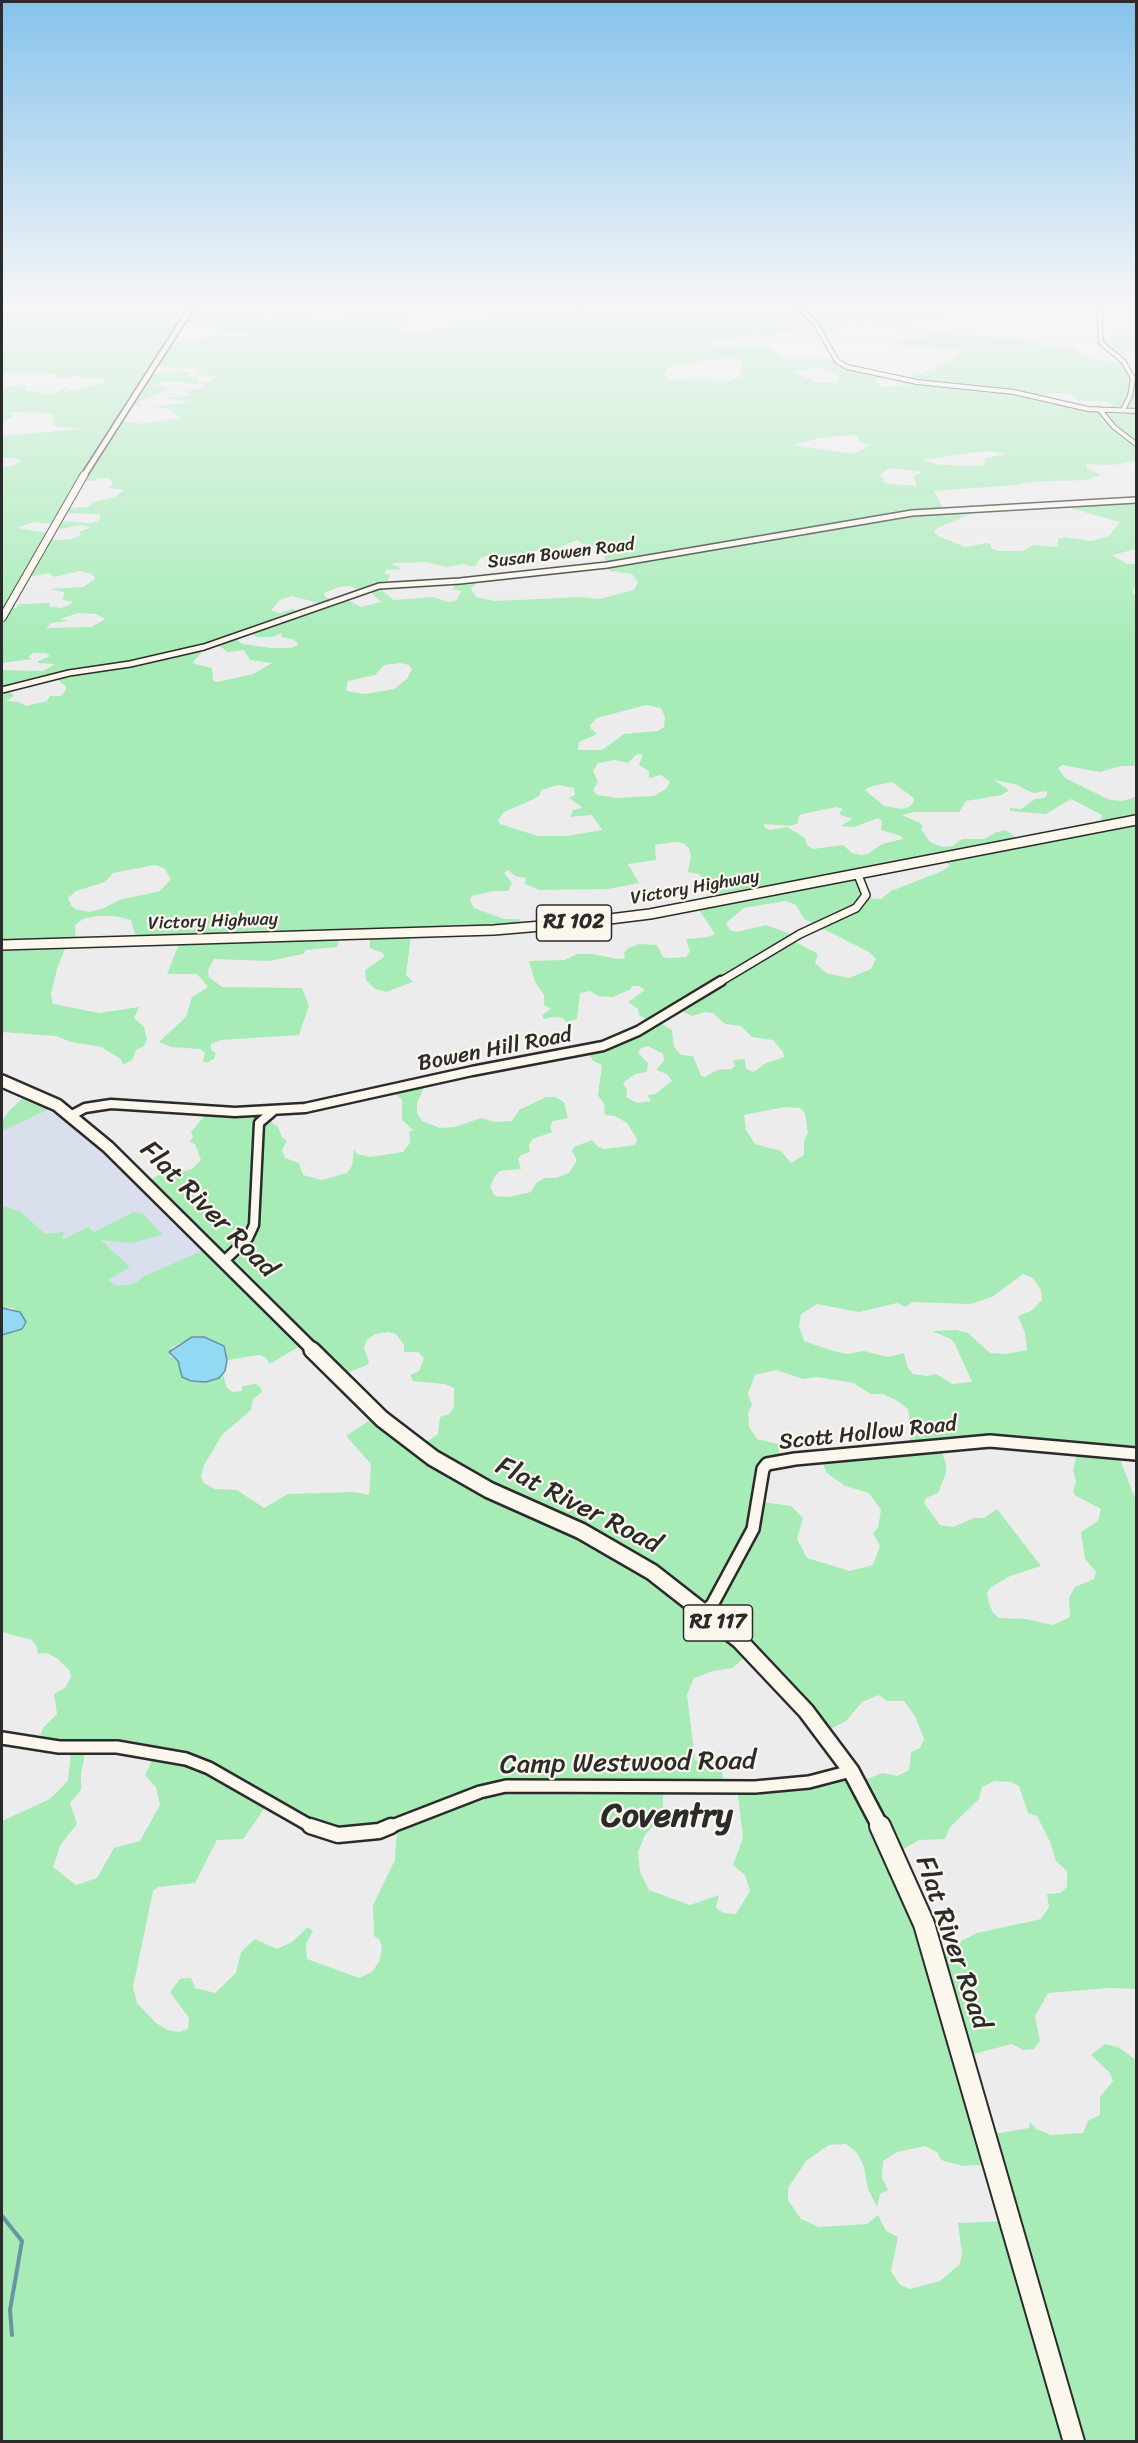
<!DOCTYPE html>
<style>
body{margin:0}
#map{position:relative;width:1138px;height:2443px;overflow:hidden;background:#ececed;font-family:Sriracha,sans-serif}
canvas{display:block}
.frame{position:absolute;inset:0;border:3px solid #2b2b2b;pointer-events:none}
</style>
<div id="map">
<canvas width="1138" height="2443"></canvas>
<div class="frame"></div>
</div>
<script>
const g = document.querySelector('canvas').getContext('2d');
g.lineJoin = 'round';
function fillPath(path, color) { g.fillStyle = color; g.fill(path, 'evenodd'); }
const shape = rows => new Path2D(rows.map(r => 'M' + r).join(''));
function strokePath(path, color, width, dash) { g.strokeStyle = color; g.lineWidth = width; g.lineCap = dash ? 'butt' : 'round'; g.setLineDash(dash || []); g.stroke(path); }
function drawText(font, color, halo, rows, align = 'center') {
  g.font = font + ' Sriracha,sans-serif'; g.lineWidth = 4.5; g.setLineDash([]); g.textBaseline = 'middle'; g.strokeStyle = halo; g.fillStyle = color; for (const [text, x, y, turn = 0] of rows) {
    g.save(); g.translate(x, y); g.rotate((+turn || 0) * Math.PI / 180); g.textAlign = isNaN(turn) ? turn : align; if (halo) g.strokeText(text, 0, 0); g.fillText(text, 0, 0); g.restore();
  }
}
const built = shape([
 [39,1105,84,1133,208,1258,124,1298,2,1225,2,1130]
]);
const green = shape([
 [2,305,192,305,190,310,206,313,246,312,243,316,267,319,305,314,324,322,349,317,350,314,361,312,362,305,408,305,400,330,419,332,485,319,605,305,961,305,947,310,951,312,944,315,909,321,907,325,918,330,936,333,1033,340,1045,347,1076,348,1079,356,1118,363,1124,361,1131,369,1134,383,1136,383,1136,461,1112,465,1087,464,1087,468,1101,475,1086,480,1029,482,1016,485,934,491,945,511,970,509,973,513,937,528,934,531,938,536,965,547,987,543,991,544,991,548,999,551,1022,551,1033,545,1058,547,1058,539,1064,537,1091,541,1109,536,1120,522,1066,507,1063,504,1136,500,1136,549,1112,555,1127,564,1136,564,1136,584,1132,592,1136,595,1136,766,1121,766,1100,772,1062,765,1058,768,1065,778,1110,800,1122,801,1136,797,1136,1454,1118,1454,1136,1501,1136,1989,1110,1988,1048,1993,1035,2016,1040,2041,1034,2049,1023,2050,1012,2044,966,2056,987,2132,1000,2133,1029,2128,1030,2122,1036,2129,1051,2135,1083,2133,1088,2121,1100,2115,1100,2097,1113,2081,1110,2073,1091,2055,1105,2044,1118,2047,1136,2060,1136,2441,2,2441,2,1821,50,1799,68,1781,71,1749,36,1745,44,1727,57,1714,54,1694,65,1688,71,1677,70,1671,58,1659,47,1653,38,1654,37,1647,32,1640,2,1632,2,1335,22,1329,26,1322,13,1308,2,1308,2,1199,3,1206,20,1211,45,1234,64,1232,62,1240,88,1227,94,1232,133,1212,142,1213,163,1235,131,1243,101,1240,130,1267,108,1280,118,1286,134,1284,144,1276,209,1248,147,1182,164,1172,174,1174,192,1169,201,1160,195,1144,190,1142,193,1137,191,1132,208,1112,269,1112,266,1118,278,1127,282,1137,287,1141,282,1150,285,1158,299,1163,303,1175,322,1180,347,1173,352,1166,354,1149,357,1154,370,1157,403,1152,410,1143,409,1132,413,1130,402,1120,402,1100,392,1090,422,1083,424,1087,417,1103,417,1113,422,1121,440,1128,455,1127,481,1118,495,1122,512,1121,519,1110,546,1097,555,1097,564,1102,568,1118,553,1121,550,1126,552,1132,533,1139,529,1145,530,1152,521,1155,518,1159,521,1169,500,1171,495,1176,490,1187,495,1196,509,1197,531,1192,536,1183,545,1178,555,1178,569,1173,577,1160,572,1151,574,1147,592,1140,598,1147,604,1149,635,1145,637,1139,627,1123,615,1116,605,1115,604,1104,598,1095,602,1065,593,1061,587,1051,653,1023,639,1015,638,1009,628,1002,645,990,639,986,632,986,631,989,613,997,598,996,590,991,580,993,577,1019,566,1022,563,1018,554,1017,544,1019,542,1015,551,1009,544,1005,544,995,535,982,529,961,565,960,577,954,591,954,619,959,625,958,624,953,628,948,640,944,657,945,663,957,669,958,686,957,690,951,686,939,708,937,715,934,697,907,720,901,699,874,688,872,691,857,689,848,683,843,674,842,655,845,656,860,628,864,639,883,608,889,539,890,525,884,526,878,515,876,508,870,504,873,512,883,508,891,493,891,472,896,470,900,474,908,504,919,519,919,521,925,250,931,136,938,131,920,115,916,97,916,83,919,75,925,76,943,67,944,57,969,51,994,53,1004,99,1013,139,1007,134,1018,144,1027,147,1039,144,1046,136,1050,132,1060,123,1065,121,1059,101,1047,71,1042,56,1036,2,1032,2,670,43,671,55,664,38,663,38,661,50,656,46,653,33,653,28,657,32,659,2,663,2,627,10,608,16,608,19,604,49,603,50,607,61,608,69,605,73,602,63,600,64,592,50,589,83,587,95,579,92,574,79,571,54,577,49,573,22,578,2,609,2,467,13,466,22,461,14,458,2,458,2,436,82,429,55,426,52,421,56,419,51,419,54,415,51,413,8,412,13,416,2,422,2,389,21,384,27,387,24,390,52,394,67,387,63,393,107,381,101,378,83,379,79,376,59,378,55,374,44,372,2,372],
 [183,320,215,324,218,329,215,334,248,333,249,336,208,336,186,343,169,342],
 [867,321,889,324,913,333,923,333,923,338,932,340,917,340,913,335,911,339,894,343,895,345,960,348,954,357,931,369,903,380,887,378,908,385,882,387,875,380,884,376,840,364,837,359,781,359,770,346,713,346,707,341,763,334,778,338,777,331,817,327,823,337,835,334,832,328,835,322],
 [728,358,742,360,739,377,730,381,670,380,663,374,668,372,666,368,677,365],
 [159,366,196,369,198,375,219,376,208,382,198,381,198,378,187,376,192,373,184,371,152,374,150,368],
 [820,368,835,374,840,378,837,383,817,383,794,372],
 [163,381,204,385,204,388,179,391,190,391,187,393,194,395,163,398,190,402,153,407,170,409,180,418,143,424,117,420,126,405,142,406,139,403,143,400,168,390,162,385,155,386],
 [1060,393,1070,394,1077,401,1105,401,1111,405,1112,409,1084,408,1036,396],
 [850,435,857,436,859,442,871,445,854,454,792,445,819,438],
 [983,451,1007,453,984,459,985,464,980,466,940,465,923,460],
 [890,468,922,472,913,477,917,486,883,483,884,479,880,475],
 [98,478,109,478,113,483,109,488,124,490,115,497,94,502,87,507,64,508,80,481,94,481],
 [62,513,98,514,101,516,98,521,90,523,56,521],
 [34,522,52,524,52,527,60,527,60,529,80,525,91,527,79,532,81,535,72,539,61,540,45,539,48,533,17,528],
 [577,540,586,546,605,549,605,561,610,571,632,574,638,582,634,590,599,599,582,597,495,601,476,597,471,589,475,585,473,580,452,582,455,587,452,589,461,591,456,601,449,602,432,597,394,600,378,587,385,586,388,580,390,575,384,573,386,570,402,569,392,564,394,563,427,562,446,567,463,564,475,567,480,558,490,555,525,556,536,551,562,555,564,553,558,548],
 [350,586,361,591,367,589,381,602,361,607,346,599,303,613,293,609,280,613,271,610,280,600,291,596,323,604,333,600,325,597,324,593,339,587],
 [78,613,96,614,105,619,91,627,46,628,51,623,70,621,60,619],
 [249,633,257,637,272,637,282,633,281,637,293,639,299,645,290,648,271,648,243,644,235,639],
 [218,644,227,652,244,650,250,660,272,663,253,674,217,682,213,680,212,668,192,663,202,652,199,649],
 [400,663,409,665,412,669,407,679,394,689,365,694,346,691,348,681,375,675,384,665],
 [53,677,66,686,66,690,61,696,50,696,47,701,26,706,19,702,6,701,14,696,8,690],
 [646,705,661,708,665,717,664,727,658,731,624,734,602,750,578,750,579,742,597,734,591,729,590,725,597,718],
 [637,754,643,755,639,765,649,771,649,778,661,775,670,782,666,789,654,796,616,798,597,795,593,790,598,782,593,771,598,763,615,760,628,763],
 [994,780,1015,784,1033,793,1047,791,1047,795,1044,798,1035,799,1021,809,1010,808,1010,811,1046,814,1071,799,1102,815,1101,820,1108,826,1022,843,1006,830,997,832,984,839,962,839,953,846,943,847,930,842,921,829,923,827,920,823,902,815,914,812,959,812,966,801,1002,795,1009,790],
 [892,782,914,798,914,802,909,807,902,809,884,806,865,790,869,787],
 [558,785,574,788,575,795,569,798,583,808,573,810,570,817,592,815,602,830,566,836,538,836,500,824,498,820,504,812,532,800,540,795,541,790],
 [837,807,843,809,839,813,841,815,852,819,841,826,854,827,878,818,882,821,881,830,901,836,903,839,882,844,868,854,861,855,852,853,843,845,813,849,807,845,805,838,787,827,770,830,765,828,764,824,790,826,798,823,799,816,802,814],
 [943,859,950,866,940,872,891,891,881,899,866,898,861,875],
 [155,865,164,868,171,879,160,891,119,900,102,909,89,912,75,909,71,905,68,898,76,891,105,882,113,873],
 [785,901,796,905,804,919,869,952,876,959,871,969,849,978,826,973,815,963,818,954,792,940,796,936,766,925,737,932,730,930,726,923,744,908],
 [678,1009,692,1016,705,1012,713,1013,725,1024,741,1026,752,1037,773,1040,783,1052,784,1057,766,1063,754,1072,746,1069,745,1059,733,1060,735,1066,731,1069,717,1070,705,1077,701,1076,693,1056,681,1055,674,1047,672,1030,657,1021],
 [648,1046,663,1054,664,1061,656,1070,667,1074,672,1081,655,1094,647,1095,651,1101,637,1103,626,1097,627,1090,623,1083,635,1074,647,1072,648,1063,638,1053,641,1048],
 [785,1107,800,1108,805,1113,808,1133,804,1141,804,1155,791,1163,781,1151,755,1144,746,1130,744,1115],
 [1023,1274,1033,1278,1041,1290,1042,1300,1031,1311,1018,1316,1025,1333,1027,1350,1006,1354,990,1353,968,1333,956,1330,932,1331,951,1339,955,1344,972,1382,952,1384,936,1374,928,1376,913,1374,908,1368,904,1353,888,1357,864,1351,847,1354,833,1351,804,1341,799,1326,801,1314,817,1304,859,1312,897,1303,906,1307,912,1302,970,1304,992,1297],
 [388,1332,396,1334,404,1345,404,1352,418,1352,424,1358,419,1371,410,1375,413,1381,444,1384,454,1388,454,1407,449,1414,440,1417,438,1434,419,1447,376,1416,346,1436,371,1464,369,1495,354,1492,288,1494,264,1508,237,1490,215,1489,204,1483,201,1476,204,1465,222,1435,251,1410,253,1399,262,1392,261,1388,256,1384,242,1386,242,1391,233,1392,227,1388,223,1375,219,1378,182,1371,178,1361,170,1356,171,1348,192,1337,224,1347,227,1360,259,1355,265,1357,270,1364,303,1344,340,1376,367,1365,369,1363,364,1347,367,1340,375,1334],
 [776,1370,803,1379,817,1377,853,1383,871,1394,883,1394,896,1400,908,1409,911,1427,910,1440,905,1449,820,1457,827,1473,845,1486,869,1493,881,1510,878,1528,873,1533,880,1546,873,1565,850,1571,807,1558,797,1539,803,1518,791,1506,762,1502,770,1464,780,1461,778,1444,757,1439,749,1427,748,1413,752,1405,748,1394,755,1375],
 [1035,1445,1075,1449,1076,1458,1073,1470,1076,1482,1073,1491,1076,1496,1101,1509,1098,1521,1081,1532,1085,1559,1096,1572,1094,1579,1075,1587,1069,1598,1070,1617,1053,1625,1025,1619,999,1618,993,1613,989,1603,987,1593,990,1588,1010,1576,1041,1566,997,1509,984,1518,974,1518,953,1527,940,1525,924,1503,926,1498,938,1493,946,1473,946,1464,940,1447],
 [750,1652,824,1732,846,1721,862,1702,879,1695,887,1701,904,1701,915,1716,924,1739,920,1748,911,1752,909,1770,897,1776,882,1773,860,1782,844,1774,737,1787,743,1838,733,1865,745,1875,750,1891,736,1914,724,1913,716,1908,719,1895,690,1905,649,1890,640,1872,638,1852,645,1835,663,1815,663,1787,723,1786,722,1765,715,1761,703,1763,695,1760,687,1695,694,1678,713,1671,733,1668],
 [86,1748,154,1756,145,1775,156,1787,160,1805,140,1841,114,1848,97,1878,76,1885,53,1867,61,1844,77,1824,70,1803,81,1790,81,1774],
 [995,1781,1011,1782,1019,1786,1028,1813,1037,1816,1050,1842,1056,1861,1067,1871,1067,1887,1060,1893,1047,1894,1049,1907,1041,1919,977,1933,961,1941,960,1945,934,1950,895,1854,919,1840,945,1839,950,1827,979,1799,982,1787],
 [267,1805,330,1835,397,1829,395,1860,373,1905,374,1936,380,1940,382,1948,379,1962,372,1972,359,1978,307,1959,306,1944,313,1931,308,1927,292,1942,277,1949,255,1939,241,1952,236,1973,215,1993,195,1988,191,1978,180,1979,170,1992,189,2018,188,2029,179,2032,168,2030,156,2023,137,2003,133,1987,153,1891,158,1887,195,1883,217,1840,243,1839],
 [846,2144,857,2153,864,2167,868,2189,877,2207,880,2194,888,2190,882,2178,883,2161,897,2152,925,2146,937,2152,941,2160,963,2166,994,2164,1011,2221,958,2223,962,2254,960,2264,940,2281,910,2289,900,2285,891,2271,898,2237,886,2231,878,2215,867,2224,819,2227,801,2219,788,2200,788,2188,806,2161,829,2145],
 [1136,334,1136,350,1126,351,1123,354,1116,354,1102,343,1100,337],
 [411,936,406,975,413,982,386,992,375,989,366,980,365,970,384,957,383,953,370,948,370,938],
 [339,940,337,947,306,950,303,954,269,961,214,959,208,970,209,977,222,987,302,988,309,1006,299,1035,221,1040,211,1044,211,1050,216,1053,214,1059,208,1062,203,1062,205,1053,200,1049,171,1047,159,1042,186,1017,192,997,208,987,197,974,167,974,179,944],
 [28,1093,56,1106,2,1131,3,1120,9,1111]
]);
const water = shape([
 [2,1308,20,1312,26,1322,22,1329,2,1335,2,1308],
 [192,1337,204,1337,224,1346,227,1360,225,1371,219,1378,206,1382,191,1381,182,1377,178,1361,169,1352,192,1337]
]);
const stream = shape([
 [2,2216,22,2241,10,2310,12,2335]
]);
const minorFar5 = shape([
 [796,305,815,323,837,361,847,367,917,382,1014,392,1088,409,1136,411],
 [1099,305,1101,343,1123,361,1133,378,1130,396,1123,410],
 [1099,409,1114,427,1136,444]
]);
const minorFar4 = shape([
 [2,690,69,673,130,664,204,647,379,586,460,581,607,565,912,513,1136,500]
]);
const minorFar3 = shape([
 [718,983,800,934,856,908,866,895,858,875]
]);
const minorFar2 = shape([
 [70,1116,85,1108,111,1104,235,1112,305,1108,472,1071,603,1046,638,1031,721,981],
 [223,1262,248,1238,254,1225,259,1123,272,1112]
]);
const minorFar1 = shape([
 [705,1611,712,1605,753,1529,763,1469,767,1464,795,1459,990,1441,1136,1454],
 [2,1738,59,1747,117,1747,186,1759,209,1768,314,1828],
 [387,1828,480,1792,506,1786,755,1787,809,1782,851,1771]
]);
const minor = shape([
 [310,1826,338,1835,379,1831,391,1826]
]);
const majorFar5 = shape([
 [83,477,193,305]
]);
const majorFar4 = shape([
 [2,618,84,475]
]);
const majorFar3 = shape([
 [2,945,494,930,577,923,650,914,1136,820]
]);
const majorFar2 = shape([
 [2,1081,57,1105,108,1147,314,1351]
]);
const majorFar1 = shape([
 [312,1350,382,1419,433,1458,489,1490,581,1531,652,1572,739,1640,806,1711,851,1771,881,1828]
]);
const major = shape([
 [880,1826,924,1924,1074,2442]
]);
const farStreetnames = [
 ["Susan Bowen Road",561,554,-7],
 ["Victory Highway",695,888,-10],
 ["Victory Highway",213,922,-2]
];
const shields = [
 [574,923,75],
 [718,1623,69]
];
const shieldNames = [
 ["RI 102",574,923],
 ["RI 117",718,1623]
];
const streetNames = [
 ["Bowen Hill Road",495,1050,-11],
 ["Scott Hollow Road",868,1434,-6]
];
const nearStreetnames = [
 ["Flat River Road",208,1210,45],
 ["Flat River Road",578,1506,27],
 ["Camp Westwood Road",628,1764,-1],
 ["Flat River Road",952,1943,71]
];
const nearDistrictnames = [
 ["Coventry",667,1818]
];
fillPath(built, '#dadfee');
fillPath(green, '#a7ecb7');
fillPath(water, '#92daf3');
strokePath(water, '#6994a3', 1.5);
strokePath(stream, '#6994a3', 4);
strokePath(minorFar5, '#2b2b2b', 6);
strokePath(minorFar4, '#2b2b2b', 8);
strokePath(minorFar3, '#2b2b2b', 10);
strokePath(minorFar2, '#2b2b2b', 13);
strokePath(minorFar1, '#2b2b2b', 16);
strokePath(minor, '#2b2b2b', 19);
strokePath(majorFar5, '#2b2b2b', 8);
strokePath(majorFar4, '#2b2b2b', 9);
strokePath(majorFar3, '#2b2b2b', 12);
strokePath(majorFar2, '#2b2b2b', 16);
strokePath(majorFar1, '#2b2b2b', 20);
strokePath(major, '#2b2b2b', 24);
strokePath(minorFar5, '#fbf7ec', 4);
strokePath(minorFar4, '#fbf7ec', 5);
strokePath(minorFar3, '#fbf7ec', 7);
strokePath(minorFar2, '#fbf7ec', 8);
strokePath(minorFar1, '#fbf7ec', 11);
strokePath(minor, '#fbf7ec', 14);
strokePath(majorFar5, '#fbf7ec', 5);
strokePath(majorFar4, '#fbf7ec', 7);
strokePath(majorFar3, '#fbf7ec', 9);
strokePath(majorFar2, '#fbf7ec', 11);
strokePath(majorFar1, '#fbf7ec', 15);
strokePath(major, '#fbf7ec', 20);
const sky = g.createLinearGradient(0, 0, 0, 647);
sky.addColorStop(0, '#85c3ec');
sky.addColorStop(0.47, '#f6f6f7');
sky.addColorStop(1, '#f6f6f700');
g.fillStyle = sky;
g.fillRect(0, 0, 1138, 647);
drawText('18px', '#2b2b2b', '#fbf7ec', farStreetnames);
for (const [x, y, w] of shields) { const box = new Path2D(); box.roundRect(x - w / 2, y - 18, w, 36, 4.5); g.fillStyle = '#fbf7ec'; g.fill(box); strokePath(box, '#2b2b2b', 1.5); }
drawText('bold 21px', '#2b2b2b', null, shieldNames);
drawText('22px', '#2b2b2b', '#fbf7ec', streetNames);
drawText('27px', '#2b2b2b', '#fbf7ec', nearStreetnames);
drawText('bold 33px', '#2b2b2b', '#fbf7ec', nearDistrictnames);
</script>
